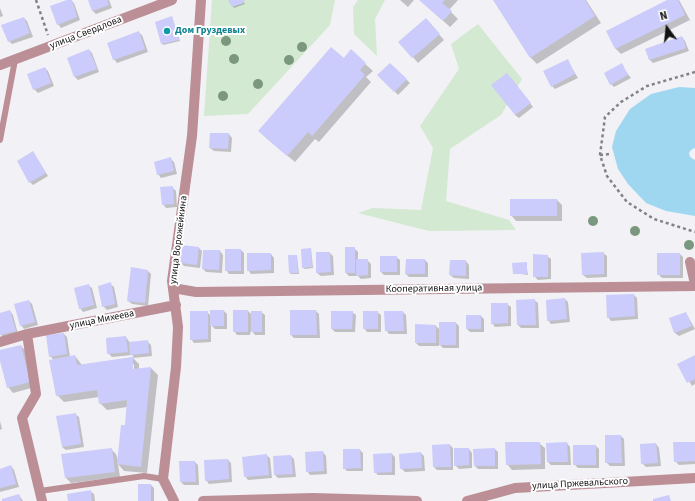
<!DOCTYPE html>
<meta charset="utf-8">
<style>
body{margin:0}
#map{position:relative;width:695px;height:501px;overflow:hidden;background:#f1f1f6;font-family:"Source Sans 3",sans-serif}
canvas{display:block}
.north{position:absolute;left:647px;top:8px;width:40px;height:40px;-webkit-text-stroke:3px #fff;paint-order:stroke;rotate:345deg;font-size:11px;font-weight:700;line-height:16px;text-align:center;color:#121213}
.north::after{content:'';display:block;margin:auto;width:14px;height:18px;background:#121213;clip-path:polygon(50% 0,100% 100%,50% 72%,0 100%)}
</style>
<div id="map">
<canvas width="695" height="501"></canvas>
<div class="north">N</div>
</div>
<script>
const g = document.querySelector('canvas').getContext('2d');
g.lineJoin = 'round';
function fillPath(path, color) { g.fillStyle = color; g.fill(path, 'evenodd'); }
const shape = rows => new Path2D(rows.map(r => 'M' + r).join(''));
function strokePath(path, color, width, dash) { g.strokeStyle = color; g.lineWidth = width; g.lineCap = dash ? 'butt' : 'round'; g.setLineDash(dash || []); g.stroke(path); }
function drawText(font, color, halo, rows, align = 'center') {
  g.font = font + ' "Source Sans 3",sans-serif'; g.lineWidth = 4; g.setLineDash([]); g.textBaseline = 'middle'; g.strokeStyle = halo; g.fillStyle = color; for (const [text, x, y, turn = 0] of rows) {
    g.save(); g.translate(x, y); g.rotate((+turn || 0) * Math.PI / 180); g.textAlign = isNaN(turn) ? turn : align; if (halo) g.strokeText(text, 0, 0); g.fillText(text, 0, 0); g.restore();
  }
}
const green = shape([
 [212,0,335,0,330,25,248,114,204,116],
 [358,0,385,0,375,19,377,56,354,34,353,7],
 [478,24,522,79,501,115,450,149,446,201,509,220,516,230,429,231,358,213,373,208,421,210,433,148,420,126,459,69,451,44]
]);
const water = shape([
 [679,87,695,88,695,148,691,150,689,153,690,157,695,160,695,216,666,211,646,203,628,184,618,169,612,147,616,131,630,109,651,94]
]);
const shadow = shape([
 [70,0,74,3,80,20,61,28,58,24],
 [89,0,109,0,112,8,96,14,93,11],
 [229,0,243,0,245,4,234,8],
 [400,0,414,0,408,7],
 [420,0,458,0,449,10,458,19,450,27],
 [494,0,586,0,601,23,537,64,530,57],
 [669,0,679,0,690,20,621,54,616,49,607,31],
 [0,8,3,16,0,17],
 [172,17,180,41,163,45,156,23],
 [24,18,27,21,33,37,12,44,9,41],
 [431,25,444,40,418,63,400,42],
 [138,32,142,35,148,52,117,63,114,59],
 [682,37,685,41,689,51,653,63,650,60,646,49],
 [89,50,92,53,99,72,78,80,75,77,68,58],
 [351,51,373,71,366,77,371,82,319,142,315,139,295,162,266,138],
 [567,60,578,78,555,89,552,86],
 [390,64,410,83,398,95,379,75],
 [621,65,631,78,614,87,611,84],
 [45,68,48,71,54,86,38,93,34,89],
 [511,78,533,107,519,118,515,115],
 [229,134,232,138,231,152,214,151,210,148],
 [33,152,48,176,33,185,30,182],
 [171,159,174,162,177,174,161,178,158,174],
 [172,187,176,191,177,207,166,208,163,204],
 [557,200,562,205,562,221,516,221,511,215],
 [198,247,202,251,200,268,184,266,181,263],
 [354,248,358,252,358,260,367,260,371,264,371,278,361,279,358,276,349,276,346,273],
 [311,249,313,268,305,269,303,268],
 [241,250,244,253,244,274,229,274,226,270],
 [220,251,223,255,222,273,206,272,203,269],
 [330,253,333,256,334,275,321,276,317,273],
 [603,253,607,256,607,277,587,278,583,275],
 [271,254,274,258,274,273,251,274,248,270],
 [680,254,683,257,683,278,662,278,658,274],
 [297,256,299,274,291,274,290,273],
 [547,256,551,259,551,279,538,280,534,276],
 [396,257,400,260,400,275,384,275,381,272],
 [425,260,428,263,428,277,409,277,406,274],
 [466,261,469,265,469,279,454,278,450,275],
 [526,263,528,275,514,273],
 [148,271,151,274,148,306,132,304,128,301],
 [110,284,114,287,118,307,107,310,103,306],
 [88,285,92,288,97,308,83,312,80,308],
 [634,295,637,298,638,319,611,321,608,317],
 [565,299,568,302,570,322,551,324,548,320,547,300],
 [534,300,538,303,539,328,521,328,518,325],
 [29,301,32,304,38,325,24,329,21,325],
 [507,304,511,307,511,326,495,327,492,323],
 [10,311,13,315,18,334,4,338,0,334,0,314],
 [224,311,227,314,227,329,215,329,211,325,211,342,194,343,191,339,207,312,211,316],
 [248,311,252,315,261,312,265,315,265,335,255,335,251,330,250,335,237,335,234,331],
 [316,311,319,314,320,338,294,338,291,335],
 [332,312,352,312,356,315,355,332,335,332,332,329],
 [377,312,381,315,381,332,367,332,364,328],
 [403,312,406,315,407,334,389,334,386,330],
 [686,313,695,329,679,336,675,333,671,319],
 [467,316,481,316,484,319,484,332,470,332,467,329],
 [456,323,459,326,459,348,443,348,439,344,439,346,419,346,416,343,436,326,440,330],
 [64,334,67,337,70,357,75,356,82,365,134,357,132,355,112,357,108,353,126,337,130,343,148,342,151,345,152,356,133,358,139,364,139,369,151,368,158,375,147,473,124,471,118,464,120,477,71,483,66,478,62,455,111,449,116,454,118,460,126,426,127,407,107,410,100,403,99,397,64,402,57,395,54,360,50,356],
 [132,364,134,364,134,374],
 [21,346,26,351,35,387,13,393,8,387,0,351],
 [695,356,695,384,692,386,679,364],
 [75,414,79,417,84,447,66,450,62,447],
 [0,421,2,429,0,430],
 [621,436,624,439,625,466,610,466,606,462],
 [539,443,545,448,545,469,512,470,507,464],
 [567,443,570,447,571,465,551,465,548,462],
 [695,443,695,464,679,465,675,461],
 [656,444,659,448,661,466,646,467,642,463],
 [450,445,453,448,453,470,437,470,434,467],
 [596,446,599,449,599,468,578,468,574,464],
 [455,449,469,449,472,453,472,468,459,469,455,465],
 [495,449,498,452,498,469,478,469,475,466],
 [360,450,363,453,363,471,347,471,344,468],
 [323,452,326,456,327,474,310,475,307,471],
 [421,453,424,456,425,471,405,472,401,468],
 [392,454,395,457,395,475,378,475,375,472],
 [266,455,270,458,272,478,248,480,245,476],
 [291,456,294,459,296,477,278,478,275,475],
 [228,460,231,463,232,482,209,484,206,480],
 [180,462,195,462,198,465,199,485,184,485,181,482],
 [11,466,14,470,19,487,0,492,0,470],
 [151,485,154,488,154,501,139,501],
 [90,491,94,494,95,501,69,501],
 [19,495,23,501,3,501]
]);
const building = shape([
 [67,0,72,0,77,17,57,25,50,6],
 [88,0,107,0,109,5,92,11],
 [228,0,243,0,244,3,232,7],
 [419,0,445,0,442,3,452,11,443,21],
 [493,0,585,0,595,16,530,58],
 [667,0,678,0,685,15,615,49,606,31],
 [172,16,179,40,161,44,155,22],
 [24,17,30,33,8,42,1,25],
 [426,18,440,34,412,58,398,42],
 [139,31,145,49,113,60,107,43],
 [682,36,686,48,649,60,645,49],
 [331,47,344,58,351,49,366,63,360,70,365,75,312,136,308,132,287,156,258,131],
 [89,49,97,69,74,77,67,58],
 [568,59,575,74,551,87,543,71],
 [390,63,407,79,394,92,377,75],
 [622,63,628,75,610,85,604,73],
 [45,67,51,83,33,90,27,74],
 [507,73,531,103,515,115,491,85],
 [210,133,229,133,228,149,209,148],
 [33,151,46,173,29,183,17,161],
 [171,157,174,171,157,175,154,162],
 [173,186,174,204,162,205,160,187],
 [510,199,557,199,557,216,510,216],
 [182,245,199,247,197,265,180,263],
 [345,247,355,247,355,273,345,273],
 [311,248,312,267,302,268,301,249],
 [225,249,241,249,241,271,225,271],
 [203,250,220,250,219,270,202,269],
 [316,252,330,252,331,272,316,273],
 [604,252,604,274,582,275,581,253],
 [247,253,271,253,271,270,247,271],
 [657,253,680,253,680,275,657,275],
 [533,254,548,255,548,277,533,277],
 [288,255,297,255,298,273,289,273],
 [380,256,397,256,397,272,380,272],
 [356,259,368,259,368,275,356,276],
 [406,259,425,259,425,274,405,274],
 [450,260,466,260,466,276,449,275],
 [527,262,527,274,513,274,512,263],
 [131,267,148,270,145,303,127,301],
 [111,282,115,304,102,307,98,286],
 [89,284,94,305,79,309,74,288],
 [634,294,635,316,607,318,606,295],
 [565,298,567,319,547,321,546,300],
 [535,299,536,325,517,325,516,300],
 [29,300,35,322,20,326,14,304],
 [491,303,508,303,508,323,491,324],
 [10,310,16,331,0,335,0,313],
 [210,310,224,310,224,326,210,326],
 [233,310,248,310,248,332,233,332],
 [290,310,316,310,317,335,290,335],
 [190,311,208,311,208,339,190,340],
 [251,311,262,311,262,332,251,332],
 [331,311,353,311,352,329,331,329],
 [363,311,378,311,378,329,363,329],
 [384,311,403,311,404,331,385,331],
 [686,312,692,326,674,333,669,318],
 [466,315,481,315,481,329,466,329],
 [439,322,456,322,456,345,439,345],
 [415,324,436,325,436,343,415,343],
 [64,333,67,354,49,357,46,335],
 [126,336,128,352,107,354,106,338],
 [148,340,149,353,130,355,129,342],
 [21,345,30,382,7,388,0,361,0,350],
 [75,355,77,365,133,357,133,369,151,367,141,467,117,464,121,425,125,425,127,400,99,404,97,390,56,396,49,360],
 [695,355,695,379,687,383,677,364],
 [76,413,81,444,62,447,56,416],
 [605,435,621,435,622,463,605,463],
 [505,442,540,442,541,464,506,465],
 [567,442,568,462,547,462,546,443],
 [673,442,695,442,695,461,674,462],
 [656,443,658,463,641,464,640,444],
 [450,444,451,467,433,467,432,445],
 [573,445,596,445,596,465,573,465],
 [112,448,115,472,65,478,61,454],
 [454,448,469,448,469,465,454,466],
 [495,448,495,466,474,466,473,449],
 [343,449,360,449,361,468,343,469],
 [323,451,324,471,306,472,305,452],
 [421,452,422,468,400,469,399,454],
 [392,453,392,472,374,473,373,454],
 [267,454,269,475,244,477,242,457],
 [291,455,293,474,274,475,273,456],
 [228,459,229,479,205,481,204,460],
 [179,461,195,461,196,482,180,482],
 [11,465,16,484,0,488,0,469],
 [138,484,151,484,151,501,138,501],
 [91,490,92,501,68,501,67,494],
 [19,494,21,501,2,501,2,499],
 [669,495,671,501,653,501,653,499]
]);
const path = shape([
 [36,0,48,35],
 [695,72,647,86,621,102,605,117,600,155,607,176,627,202,654,219,695,232],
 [600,155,610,154]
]);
const lane = shape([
 [0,140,15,60],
 [40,491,144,476,163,479]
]);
const street = shape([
 [0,65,172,0],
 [690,262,695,284],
 [173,288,196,292,695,286],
 [27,334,36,394,22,418,42,501],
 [0,342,27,334,176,305],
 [174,501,163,479,176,367,178,327,172,281,192,136,201,0],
 [203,501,313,498,417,501],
 [467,501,515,488,695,478]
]);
const trees = [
 [226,41],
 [302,47],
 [234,59],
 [289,60],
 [258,84],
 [223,96],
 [593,221],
 [635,231],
 [689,245]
];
const markers = [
 [167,31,4,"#0f9aa8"]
];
const cultureNames = [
 ["Дом Груздевых",175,31]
];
const streetNames = [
 ["улица Свердлова",86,33,-21],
 ["улица Ворожейкина",179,240,-83],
 ["Кооперативная улица",434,289,-1],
 ["улица Михеева",102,320,-11],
 ["улица Пржевальского",580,484,-3]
];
fillPath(green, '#d3e9d1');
fillPath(water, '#9fd7f1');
fillPath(shadow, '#0003');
fillPath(building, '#cbcbfc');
strokePath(path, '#828285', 2.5, [3, 3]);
strokePath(lane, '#bc8e96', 6);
strokePath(street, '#bc8e96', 10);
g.fillStyle = '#7b977d';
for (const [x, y] of trees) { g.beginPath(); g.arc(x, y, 5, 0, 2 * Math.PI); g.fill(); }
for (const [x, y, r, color] of markers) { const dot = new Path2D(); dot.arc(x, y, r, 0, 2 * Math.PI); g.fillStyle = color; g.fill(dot); strokePath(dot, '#fff', 1.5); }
drawText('bold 10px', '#0d838f', '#fff', cultureNames, 'left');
drawText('10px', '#121213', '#fff', streetNames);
</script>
